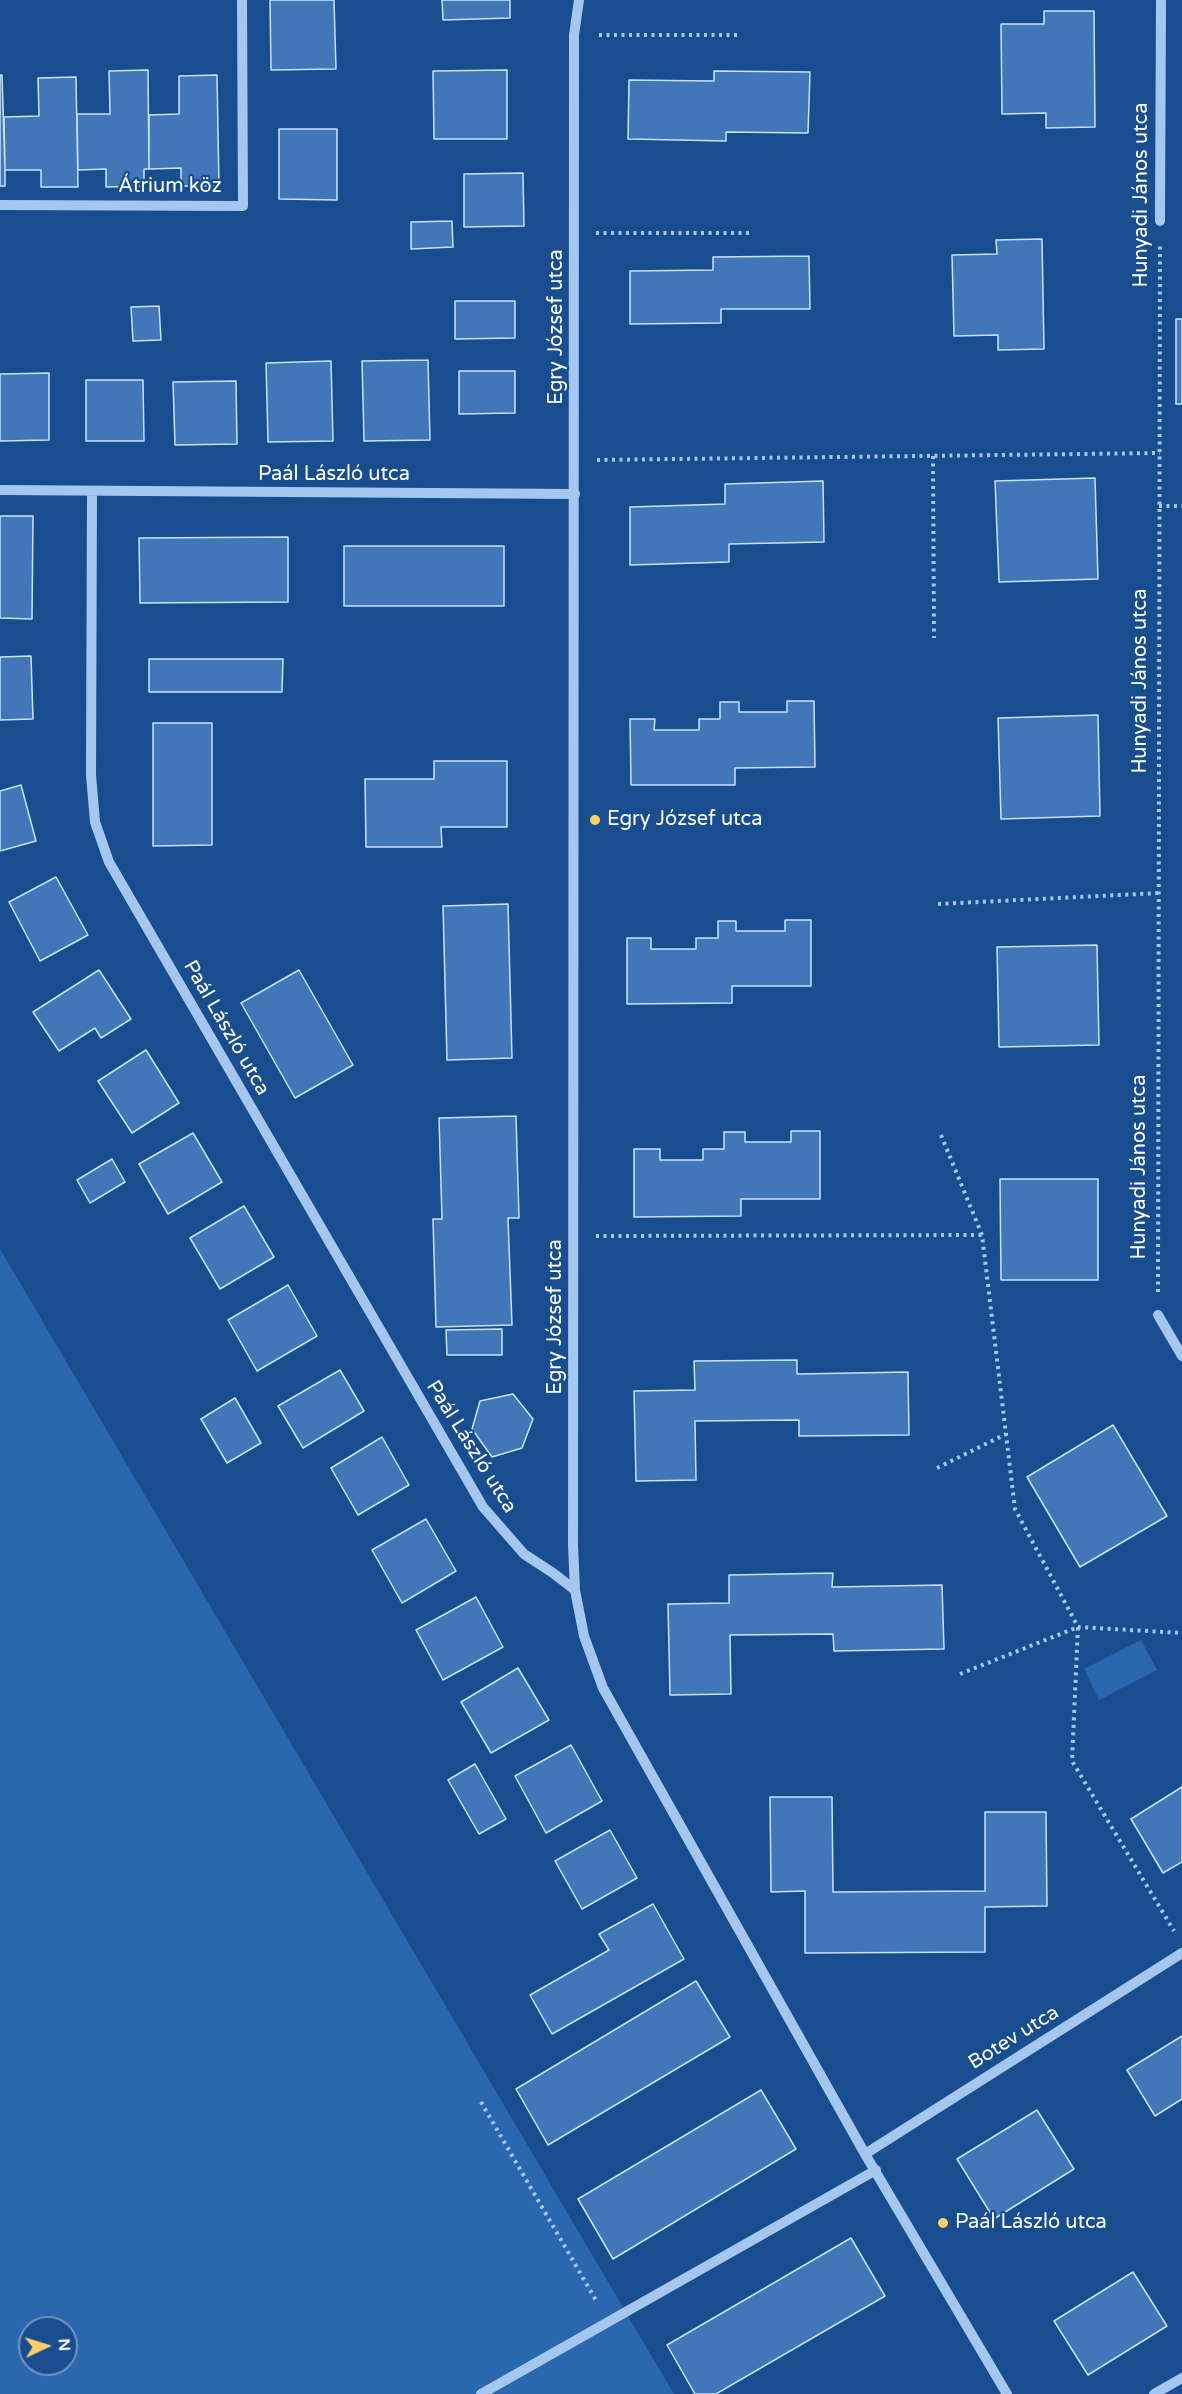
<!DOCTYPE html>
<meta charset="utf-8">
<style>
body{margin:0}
#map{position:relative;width:1182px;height:2394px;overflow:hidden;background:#184d8f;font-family:"Varela Round",sans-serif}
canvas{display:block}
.north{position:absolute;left:18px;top:2316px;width:60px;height:60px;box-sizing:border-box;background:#184d8f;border:2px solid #7494bc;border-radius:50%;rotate:86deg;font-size:16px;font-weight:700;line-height:24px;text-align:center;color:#fff}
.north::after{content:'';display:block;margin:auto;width:21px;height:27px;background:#ffd063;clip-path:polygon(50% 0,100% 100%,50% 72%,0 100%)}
</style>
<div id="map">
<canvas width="1182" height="2394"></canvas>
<div class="north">N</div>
</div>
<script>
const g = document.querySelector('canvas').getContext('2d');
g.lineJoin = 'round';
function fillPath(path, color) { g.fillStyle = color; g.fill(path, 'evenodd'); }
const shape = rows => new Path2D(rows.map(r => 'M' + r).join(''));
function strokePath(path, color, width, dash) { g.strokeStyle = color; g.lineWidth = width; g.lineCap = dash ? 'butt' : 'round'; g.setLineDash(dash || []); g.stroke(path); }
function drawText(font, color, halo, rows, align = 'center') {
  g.font = font + ' "Varela Round",sans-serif'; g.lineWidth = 4.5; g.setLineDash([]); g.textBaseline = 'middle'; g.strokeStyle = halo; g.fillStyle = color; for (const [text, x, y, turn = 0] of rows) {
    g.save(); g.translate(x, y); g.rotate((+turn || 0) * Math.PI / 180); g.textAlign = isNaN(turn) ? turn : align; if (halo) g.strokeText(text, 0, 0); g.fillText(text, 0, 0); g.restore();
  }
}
const green = shape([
 [0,1249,674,2394,0,2394],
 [30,2328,66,2328,66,2364,30,2364],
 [1141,1640,1157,1670,1099,1700,1084,1669]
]);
const building = shape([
 [270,0,334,0,336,69,271,70,270,0],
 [442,0,510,0,510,18,443,20,442,0],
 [1044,11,1094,11,1095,127,1046,128,1046,113,1002,114,1001,24,1044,24,1044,11],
 [148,70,149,169,144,169,144,186,106,187,106,169,78,170,77,114,110,114,109,71,148,70],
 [507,70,507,139,434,139,433,71,507,70],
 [714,71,810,72,808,133,726,132,726,141,628,139,629,80,714,81,714,71],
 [0,75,2,75,5,170,5,186,0,186,0,75],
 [217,75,219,186,181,186,181,168,149,169,149,115,179,114,179,76,217,75],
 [76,77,78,187,41,187,41,170,5,170,4,117,39,116,38,78,76,77],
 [279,129,337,129,337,200,279,199,279,129],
 [523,173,524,226,464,227,464,174,523,173],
 [452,221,453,247,411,249,411,222,452,221],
 [1042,239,1044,349,998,350,998,335,954,336,952,255,997,254,996,240,1042,239],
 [809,256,810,309,721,309,721,323,630,324,630,271,713,270,713,257,809,256],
 [455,301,515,301,515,338,455,339,455,301],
 [159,306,161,340,133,341,131,307,159,306],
 [1176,319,1182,319,1182,404,1176,404,1176,319],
 [428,360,430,440,364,441,362,361,428,360],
 [331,361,333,441,268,442,266,363,331,361],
 [459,371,515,371,515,413,459,414,459,371],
 [49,373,49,440,0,441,0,374,49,373],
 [86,380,143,380,144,441,86,441,86,380],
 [236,381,237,444,175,445,173,382,236,381],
 [1095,478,1098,579,999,582,995,481,1095,478],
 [823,481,824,542,729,544,729,562,630,565,630,507,725,504,725,484,823,481],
 [0,516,33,516,32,619,0,618,0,516],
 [288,537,288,602,140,603,139,538,288,537],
 [344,546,504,546,504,606,344,606,344,546],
 [31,656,33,719,0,720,0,657,31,656],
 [149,659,283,659,282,692,149,692,149,659],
 [787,701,814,701,815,767,735,768,735,785,631,785,630,719,655,719,654,730,699,730,699,719,720,719,720,702,739,702,739,712,787,712,787,701],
 [1098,715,1100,816,1001,819,998,718,1098,715],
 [153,723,212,723,212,845,153,846,153,723],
 [434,761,507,761,507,827,441,827,442,847,366,847,365,779,434,779,434,761],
 [21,785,36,841,0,851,0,791,21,785],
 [56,877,88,935,40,961,9,902,56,877],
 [508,904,512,1058,447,1060,443,906,508,904],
 [785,920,811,920,811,986,732,986,732,1003,627,1004,627,938,651,938,651,949,696,949,696,938,718,938,718,921,736,921,736,931,785,931,785,920],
 [1097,945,1099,1045,999,1047,997,947,1097,945],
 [99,970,131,1019,101,1038,95,1028,59,1051,33,1012,99,970],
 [299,970,353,1065,295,1098,241,1003,299,970],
 [146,1050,179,1103,132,1133,98,1081,146,1050],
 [516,1116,519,1218,508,1218,512,1325,436,1327,433,1219,442,1219,439,1118,516,1116],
 [791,1131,820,1131,820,1199,741,1199,741,1216,634,1217,634,1149,660,1149,660,1160,703,1160,703,1149,724,1149,724,1132,745,1132,745,1142,791,1142,791,1131],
 [193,1133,222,1182,168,1214,139,1164,193,1133],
 [112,1159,125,1182,90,1203,77,1180,112,1159],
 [1000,1179,1098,1179,1098,1280,1001,1280,1000,1179],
 [244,1206,274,1257,220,1289,190,1238,244,1206],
 [288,1285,317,1336,257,1371,228,1320,288,1285],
 [502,1329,502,1355,447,1355,446,1330,502,1329],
 [797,1360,797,1374,908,1372,909,1435,799,1436,799,1420,695,1421,696,1480,636,1481,634,1391,695,1390,694,1361,797,1360],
 [340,1370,364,1411,303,1448,278,1406,340,1370],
 [513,1394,533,1419,522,1448,492,1457,472,1429,480,1401,513,1394],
 [235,1398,261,1443,227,1463,201,1419,235,1398],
 [1113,1425,1167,1516,1080,1567,1027,1477,1113,1425],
 [382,1437,409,1485,358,1515,331,1468,382,1437],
 [426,1519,456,1571,402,1603,372,1550,426,1519],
 [833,1573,832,1587,942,1585,944,1649,834,1651,833,1634,730,1635,731,1694,670,1695,668,1604,729,1603,729,1575,833,1573],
 [476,1597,503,1647,443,1680,416,1630,476,1597],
 [518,1668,549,1720,491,1753,461,1702,518,1668],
 [571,1745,602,1801,546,1833,515,1776,571,1745],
 [475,1764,506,1819,479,1834,448,1780,475,1764],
 [1182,1787,1182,1862,1163,1873,1131,1819,1182,1787],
 [770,1797,832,1797,833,1892,985,1891,985,1812,1046,1812,1047,1906,985,1907,985,1952,805,1953,805,1891,771,1892,770,1797],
 [610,1830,637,1878,582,1909,555,1861,610,1830],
 [653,1904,684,1959,552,2034,530,1995,609,1950,599,1934,653,1904],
 [696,1981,730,2037,548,2145,516,2089,696,1981],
 [1182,2036,1182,2099,1155,2116,1127,2070,1182,2036],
 [761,2090,796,2149,613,2259,578,2199,761,2090],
 [1037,2110,1074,2169,994,2219,957,2159,1037,2110],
 [851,2238,885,2296,716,2394,695,2394,667,2345,851,2238],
 [1133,2272,1167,2326,1088,2375,1054,2321,1133,2272]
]);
const path = shape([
 [599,35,741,35],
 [596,233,753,233],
 [933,456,934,638],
 [597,460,1160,453],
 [1159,506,1182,506],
 [938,904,1159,893],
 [941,1135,982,1235,1015,1509,1078,1627,1182,1633],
 [596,1236,982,1235],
 [1158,1292,1160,243],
 [937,1468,1006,1434],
 [960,1674,1078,1627,1072,1761,1174,1931],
 [481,2102,597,2302]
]);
const minor = shape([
 [579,0,574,35,573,1545,575,1590,584,1636,603,1688,865,2154,1007,2394],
 [0,205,243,206,242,0],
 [1160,221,1161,0],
 [0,490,575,494],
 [92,491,91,775,95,822,109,862,483,1507,524,1554,553,1573,575,1590],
 [1158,1315,1182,1356],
 [865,2154,1182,1953],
 [481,2394,876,2170],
 [1154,2394,1182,2378]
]);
const markers = [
 [595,820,6,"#ffd063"],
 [943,2223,6,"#ffd063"]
];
const streetNames = [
 ["Átrium köz",170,187],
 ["Hunyadi János utca",1142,195,-90],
 ["Egry József utca",557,327,-90],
 ["Paál László utca",334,475],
 ["Hunyadi János utca",1141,681,-90],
 ["Paál László utca",226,1028,60],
 ["Hunyadi János utca",1140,1167,-90],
 ["Egry József utca",556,1317,-90],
 ["Paál László utca",471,1447,58],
 ["Botev utca",1014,2038,-32]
];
const poiNames = [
 ["Egry József utca",607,820],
 ["Paál László utca",955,2223]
];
fillPath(green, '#2b67ae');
fillPath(building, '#4177b8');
strokePath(building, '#cbe1fb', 1.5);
strokePath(path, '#a5c7ef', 4, [3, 4.5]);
strokePath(minor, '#a5c7ef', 10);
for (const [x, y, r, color] of markers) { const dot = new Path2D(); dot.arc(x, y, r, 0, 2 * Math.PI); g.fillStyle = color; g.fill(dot); strokePath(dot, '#184d8f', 2); }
drawText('20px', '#fff', '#184d8f', streetNames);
drawText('20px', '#fff', '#184d8f', poiNames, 'left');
</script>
